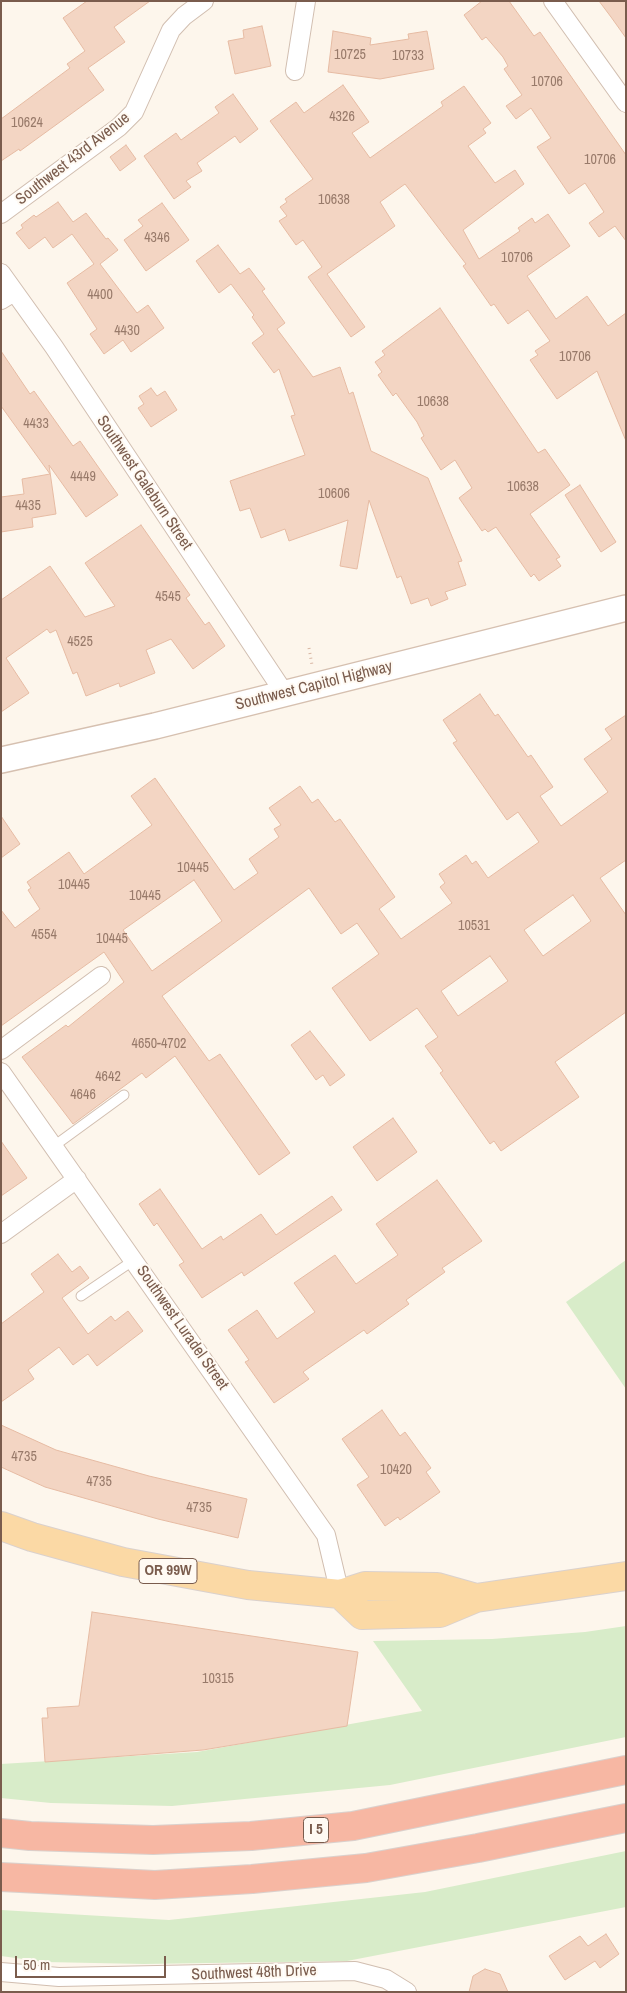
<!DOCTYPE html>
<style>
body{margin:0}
#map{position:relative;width:627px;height:1993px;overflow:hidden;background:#fdf6ec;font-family:"Archivo Narrow",sans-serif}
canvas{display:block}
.frame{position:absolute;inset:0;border:2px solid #7a5c4d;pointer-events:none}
.scale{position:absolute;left:15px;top:1956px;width:151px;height:22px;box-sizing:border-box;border:2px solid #7a5c4d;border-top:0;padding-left:6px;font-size:15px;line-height:18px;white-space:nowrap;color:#7a5c4d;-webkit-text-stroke:4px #fffaf3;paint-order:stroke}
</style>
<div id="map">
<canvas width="627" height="1993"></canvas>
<div class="frame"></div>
<div class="scale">50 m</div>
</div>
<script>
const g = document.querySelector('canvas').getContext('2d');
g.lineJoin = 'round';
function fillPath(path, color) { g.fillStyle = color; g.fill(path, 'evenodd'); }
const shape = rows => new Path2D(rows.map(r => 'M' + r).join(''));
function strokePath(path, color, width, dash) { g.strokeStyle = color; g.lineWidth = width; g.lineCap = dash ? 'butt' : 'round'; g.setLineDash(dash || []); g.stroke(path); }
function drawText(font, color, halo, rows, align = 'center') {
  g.font = font + ' "Archivo Narrow",sans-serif'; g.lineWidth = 4; g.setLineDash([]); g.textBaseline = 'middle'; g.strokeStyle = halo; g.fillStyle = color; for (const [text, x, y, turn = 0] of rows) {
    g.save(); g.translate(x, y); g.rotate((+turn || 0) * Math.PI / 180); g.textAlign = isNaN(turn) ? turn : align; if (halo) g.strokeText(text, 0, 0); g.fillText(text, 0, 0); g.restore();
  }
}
const green = shape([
 [626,1260,626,1389,566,1302],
 [626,1626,626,1737,390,1785,172,1806,51,1803,1,1798,1,1764,197,1752,422,1711,373,1641,492,1639,585,1632],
 [626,1851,626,1907,347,1961,144,1964,45,1962,1,1956,1,1910,169,1920,425,1892]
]);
const building = shape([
 [87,1,150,1,114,27,125,42,88,68,104,90,20,151,19,149,1,161,1,119,70,68,67,64,85,51,63,18,87,1],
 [482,1,509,1,534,36,540,32,626,155,626,241,615,226,599,237,589,223,604,212,585,183,569,194,537,147,551,138,531,108,516,119,506,106,522,95,504,69,508,66,503,57,486,37,482,40,464,15,482,1],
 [599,1,626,1,626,38,611,17,599,1],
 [262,26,271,66,235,74,228,41,244,38,243,30,262,26],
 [333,31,371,38,370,45,409,39,408,34,427,31,434,69,380,79,328,72,333,31],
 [343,85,369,122,352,133,370,158,443,106,441,102,464,86,491,123,483,129,486,133,468,146,495,183,515,170,524,184,463,230,479,259,520,231,518,228,532,218,535,223,548,214,570,246,527,276,556,319,587,296,608,326,626,313,626,441,597,371,557,399,530,360,538,355,535,351,550,341,528,310,508,324,494,304,491,306,463,266,466,264,405,184,380,202,395,226,327,274,365,327,351,337,308,277,322,267,303,240,296,245,279,221,287,216,280,207,287,202,285,199,313,179,270,121,296,102,304,113,343,85],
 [233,94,258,129,240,143,235,136,197,163,202,171,186,181,191,187,174,199,144,156,176,133,181,140,219,113,215,107,233,94],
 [126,145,136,159,120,171,110,157,126,145],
 [58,202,73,222,86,213,106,239,108,238,118,250,100,264,137,313,148,305,164,328,131,352,123,340,104,354,90,334,97,329,67,283,94,264,72,234,53,248,45,237,29,249,16,233,23,228,21,225,34,215,36,217,58,202],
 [162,203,189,240,146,271,124,240,143,226,138,220,162,203],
 [218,245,240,274,249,268,265,289,262,291,285,323,277,329,313,377,340,367,349,394,353,392,371,451,428,478,462,561,458,562,466,585,445,592,448,599,431,606,428,598,411,604,401,576,397,578,369,500,357,569,340,566,348,520,289,541,285,529,261,538,250,508,240,511,230,481,305,455,291,416,295,415,279,369,274,373,252,343,264,334,252,317,254,315,231,284,219,293,196,261,218,245],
 [440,308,538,453,545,449,570,485,530,514,560,557,556,559,561,566,539,581,534,574,531,577,496,527,488,532,485,529,482,531,459,498,472,488,455,460,441,470,421,438,424,436,417,422,396,393,393,396,378,375,382,372,375,362,385,355,382,351,440,308],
 [1,351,30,394,34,391,73,446,80,441,118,495,86,517,49,465,56,514,32,518,33,527,1,532,1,497,24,494,22,479,50,474,1,406,1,351],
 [151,388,157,396,165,391,177,410,151,427,138,408,144,404,139,396,151,388],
 [580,485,616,542,601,552,565,495,580,485],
 [141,525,190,595,186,598,205,625,209,622,225,646,193,669,171,639,146,650,155,673,120,687,119,683,86,696,77,672,73,674,56,630,50,633,47,629,6,658,29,693,1,712,1,600,50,566,85,617,115,606,85,563,141,525],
 [480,694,495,716,498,714,528,757,531,755,553,787,540,796,561,826,608,792,584,759,612,739,605,729,626,715,626,860,600,878,626,915,626,1012,555,1062,579,1097,501,1151,494,1141,490,1144,440,1073,443,1071,425,1046,438,1037,417,1008,370,1041,332,988,379,954,357,923,341,934,309,888,162,996,209,1061,220,1054,290,1153,259,1175,175,1056,146,1078,142,1073,73,1124,22,1057,66,1025,68,1027,124,982,104,952,1,1026,1,910,15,928,40,909,28,890,31,888,27,882,69,852,84,874,152,825,131,796,155,778,234,890,258,873,249,859,279,837,274,829,281,825,269,808,300,786,312,803,318,799,335,822,340,819,395,897,379,909,401,939,452,903,440,887,445,883,439,874,466,855,472,864,476,861,488,878,539,842,518,812,507,820,453,743,457,741,443,720,480,694],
 [194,880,222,921,152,971,123,930,194,880],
 [573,895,591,921,543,956,524,930,573,895],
 [490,956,508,981,458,1016,441,991,490,956],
 [1,816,20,844,1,858,1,816],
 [310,1031,345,1075,330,1086,323,1075,316,1080,291,1045,310,1031],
 [393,1118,417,1152,377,1181,353,1147,393,1118],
 [1,1141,27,1178,1,1196,1,1141],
 [437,1180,482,1241,442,1268,445,1272,406,1300,409,1304,367,1334,364,1330,303,1372,309,1379,274,1403,245,1362,249,1360,228,1330,257,1310,277,1339,315,1312,294,1283,335,1255,356,1284,398,1255,376,1224,437,1180],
 [160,1189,202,1249,221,1236,223,1240,261,1214,276,1235,332,1196,342,1210,244,1276,242,1272,202,1298,179,1265,184,1262,157,1223,154,1226,139,1204,160,1189],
 [58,1254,72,1272,80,1266,89,1278,62,1298,88,1334,111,1316,115,1321,128,1311,143,1331,97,1366,88,1354,73,1365,59,1347,28,1370,34,1379,1,1402,1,1324,44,1292,31,1274,58,1254],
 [382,1410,400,1436,405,1432,431,1468,426,1472,440,1492,400,1520,398,1517,385,1526,357,1485,369,1477,342,1439,382,1410],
 [1,1425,56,1450,149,1476,247,1499,238,1538,158,1519,45,1487,1,1467,1,1425],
 [92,1612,358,1652,347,1726,203,1750,45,1762,42,1718,48,1718,47,1708,79,1706,92,1612],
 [606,1934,619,1954,600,1968,595,1961,565,1980,549,1956,580,1936,588,1946,606,1934],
 [485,1969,500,1974,508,1992,469,1992,473,1976,485,1969]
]);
const path = shape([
 [309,648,312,665]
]);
const lane = shape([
 [54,1146,124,1095],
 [81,1296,134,1260]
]);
const street = shape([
 [553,1,626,103],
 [295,71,306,1],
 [1,214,119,127,134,112,171,30,184,16,204,1],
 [1,273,54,347,285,694],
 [1,300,14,292],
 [1,1050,101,976],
 [1,1072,326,1535,340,1594],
 [1,1234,77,1179],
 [1,1972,59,1977,355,1971,386,1979,407,1992]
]);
const secondary = shape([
 [1,760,155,726,626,608]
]);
const primary = shape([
 [1,1526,32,1537,123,1562,248,1585,340,1594,365,1586,437,1587,476,1598],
 [340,1594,362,1615,440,1613,476,1598,626,1576]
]);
const highway = shape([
 [1,1833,30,1836,153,1840,251,1836,353,1826,626,1770],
 [1,1877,155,1885,252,1879,366,1868,478,1848,626,1818]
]);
const numberNames = [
 ["10725",350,55],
 ["10733",408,56],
 ["10706",547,82],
 ["4326",342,117],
 ["10624",27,123],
 ["10706",600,160],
 ["10638",334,200],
 ["4346",157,238],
 ["10706",517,258],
 ["4400",100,295],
 ["4430",127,331],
 ["10706",575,357],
 ["10638",433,402],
 ["4433",36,424],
 ["4449",83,477],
 ["10638",523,487],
 ["10606",334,494],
 ["4435",28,506],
 ["4545",168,597],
 ["4525",80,642],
 ["10445",193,868],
 ["10445",74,885],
 ["10445",145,896],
 ["10531",474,926],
 ["4554",44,935],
 ["10445",112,939],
 ["4650-4702",159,1044],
 ["4642",108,1077],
 ["4646",83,1095],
 ["4735",24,1457],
 ["10420",396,1470],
 ["4735",99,1482],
 ["4735",199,1508],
 ["10315",218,1679]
];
const shields = [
 [168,1571,58],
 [316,1830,25]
];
const shieldNames = [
 ["OR 99W",168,1571],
 ["I 5",316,1830]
];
const streetNames = [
 ["Southwest 43rd Avenue",73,159,-38],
 ["Southwest Galeburn Street",144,483,56],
 ["Southwest Capitol Highway",314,686,-14],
 ["Southwest Luradel Street",182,1328,55],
 ["Southwest 48th Drive",254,1973,-2]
];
fillPath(green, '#d8ecc9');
fillPath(building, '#f3d5c3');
strokePath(building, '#e6bba3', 1);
strokePath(lane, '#d1beb0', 11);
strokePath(street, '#d1beb0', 20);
strokePath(secondary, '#d6c0b0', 28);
strokePath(primary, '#dad1cd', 30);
strokePath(highway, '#dad1cd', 30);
strokePath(path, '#d9b8a5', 3, [1, 4]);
strokePath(lane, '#fff', 9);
strokePath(street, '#fff', 18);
strokePath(secondary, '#fff', 25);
strokePath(primary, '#fbd9a5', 28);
strokePath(highway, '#f7b7a3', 28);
drawText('14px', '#987a6a', null, numberNames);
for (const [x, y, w] of shields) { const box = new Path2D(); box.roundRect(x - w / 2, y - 12.5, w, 25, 4); g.fillStyle = '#fffaf3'; g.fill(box); strokePath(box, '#7a5c4d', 1); }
drawText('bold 15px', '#7a5c4d', null, shieldNames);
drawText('16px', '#7a5c4d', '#fffaf3', streetNames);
</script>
